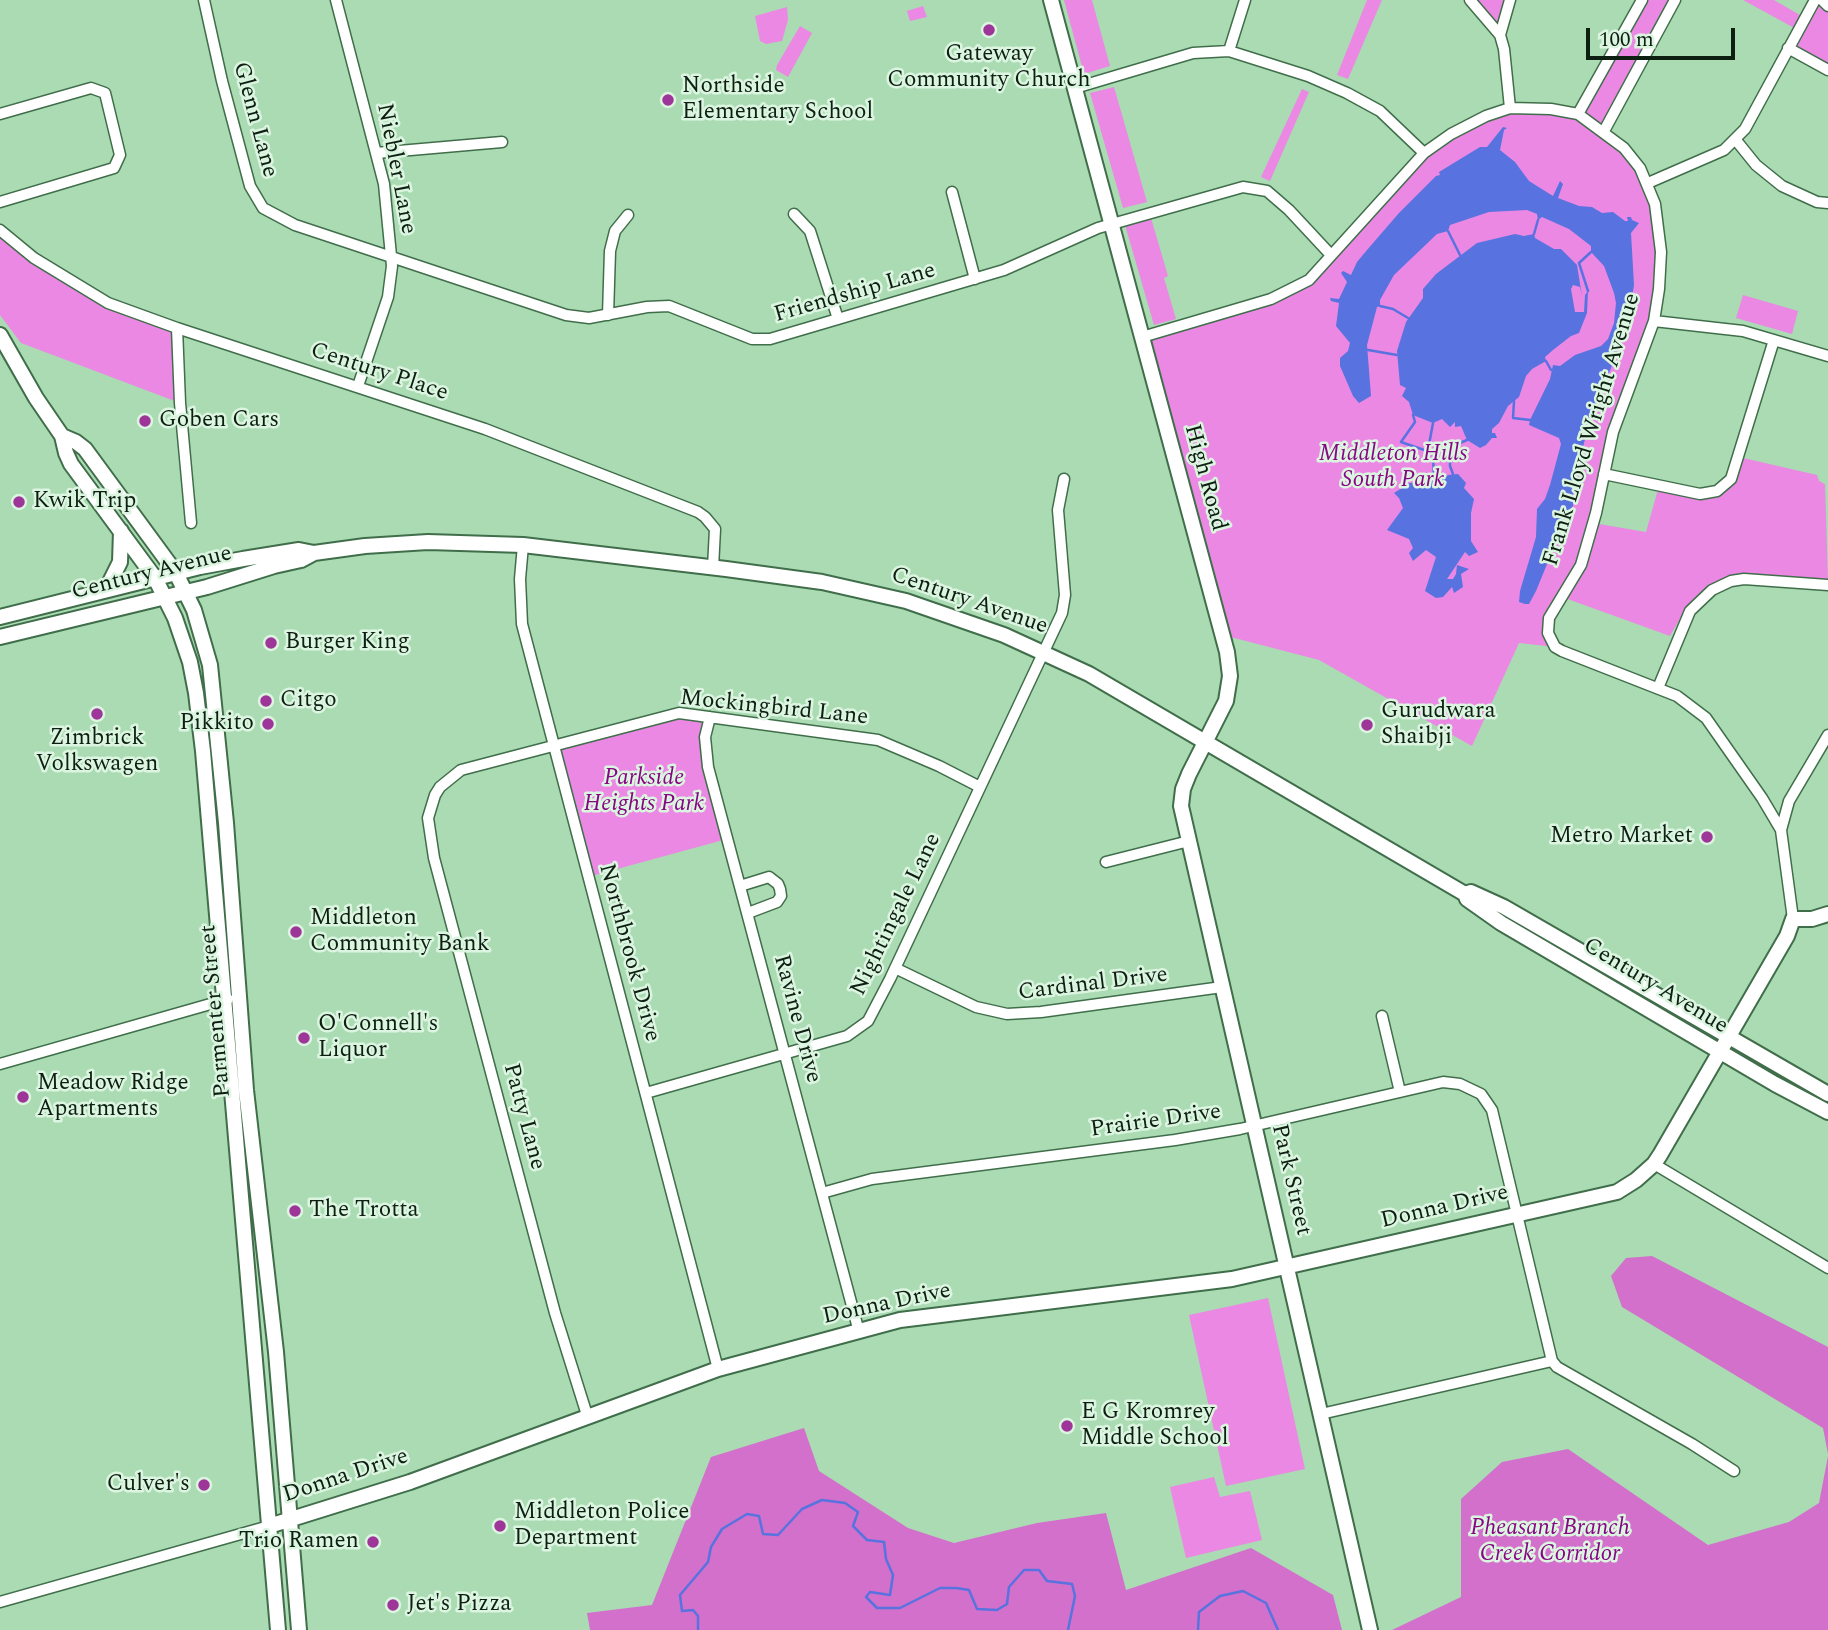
<!DOCTYPE html>
<style>
body{margin:0}
#map{position:relative;width:1828px;height:1630px;overflow:hidden;background:#aadbb3;font-family:Spectral,serif}
canvas{display:block}
.scale{position:absolute;left:1586px;top:28px;width:149px;height:32px;box-sizing:border-box;border:4px solid #0c1f11;border-top:0;padding-left:9px;font-size:21px;line-height:24px;white-space:nowrap;color:#0c1f11;-webkit-text-stroke:5px #dcf5e0;paint-order:stroke}
</style>
<div id="map">
<canvas width="1828" height="1630"></canvas>
<div class="scale">100 m</div>
</div>
<script>
const g = document.querySelector('canvas').getContext('2d');
g.lineJoin = 'round';
function fillPath(path, color) { g.fillStyle = color; g.fill(path, 'evenodd'); }
const shape = rows => new Path2D(rows.map(r => 'M' + r).join(''));
function strokePath(path, color, width, dash) { g.strokeStyle = color; g.lineWidth = width; g.lineCap = dash ? 'butt' : 'round'; g.setLineDash(dash || []); g.stroke(path); }
function drawText(font, color, halo, rows, align = 'center') {
  g.font = font + ' Spectral,serif'; g.lineWidth = 5; g.setLineDash([]); g.textBaseline = 'middle'; g.strokeStyle = halo; g.fillStyle = color; for (const [text, x, y, turn = 0] of rows) {
    g.save(); g.translate(x, y); g.rotate((+turn || 0) * Math.PI / 180); g.textAlign = isNaN(turn) ? turn : align; if (halo) g.strokeText(text, 0, 0); g.fillText(text, 0, 0); g.restore();
  }
}
const green = shape([
 [1064,0,1092,0,1110,66,1084,74],
 [1367,0,1382,0,1348,79,1337,75],
 [1470,0,1510,0,1500,35],
 [1642,0,1675,0,1604,131,1624,148,1655,204,1659,289,1613,432,1593,523,1646,532,1659,486,1700,494,1731,479,1739,457,1817,475,1819,481,1825,484,1828,581,1753,575,1710,586,1688,605,1670,636,1562,597,1549,618,1555,647,1519,643,1472,746,1319,660,1223,635,1142,337,1271,299,1309,280,1424,153,1510,108,1578,114],
 [1743,0,1774,0,1805,18,1815,0,1828,6,1828,70,1788,48,1798,30],
 [923,6,927,17,910,21,907,11],
 [787,7,788,20,782,41,766,44,760,41,755,16],
 [800,26,812,33,788,77,776,70,777,65],
 [1114,87,1147,202,1123,208,1090,93],
 [1302,89,1309,92,1270,181,1261,177],
 [1151,218,1168,276,1164,278,1176,319,1154,325,1125,225],
 [0,230,71,282,177,328,180,403,21,343,0,315],
 [1743,295,1798,311,1792,334,1736,318],
 [679,713,710,717,705,737,727,839,588,877,553,747],
 [1268,1298,1305,1469,1226,1486,1189,1315],
 [1214,1477,1220,1497,1250,1491,1262,1540,1186,1558,1170,1487]
]);
const forest = shape([
 [1652,1256,1828,1347,1828,1454,1823,1428,1622,1307,1611,1276,1626,1258],
 [804,1428,819,1471,908,1528,954,1543,1037,1523,1106,1513,1126,1590,1251,1548,1333,1595,1342,1630,590,1630,587,1613,652,1605,711,1457],
 [1568,1449,1708,1545,1789,1522,1819,1503,1828,1456,1828,1630,1392,1630,1461,1597,1461,1499,1502,1462]
]);
const water = shape([
 [1503,127,1507,128,1504,130,1500,150,1515,162,1529,181,1553,196,1560,181,1563,184,1558,198,1579,206,1592,207,1602,213,1613,212,1625,221,1628,221,1627,217,1631,217,1632,220,1639,223,1631,233,1634,285,1630,311,1627,314,1629,317,1625,320,1615,358,1607,378,1610,381,1604,381,1591,417,1573,484,1573,506,1568,513,1536,591,1529,604,1525,604,1519,602,1520,591,1536,537,1537,509,1545,499,1550,485,1561,444,1559,438,1529,425,1530,420,1550,379,1553,365,1560,366,1575,355,1601,346,1608,339,1614,323,1616,303,1614,293,1604,266,1591,252,1591,246,1569,229,1542,217,1538,220,1537,214,1527,210,1489,212,1450,225,1448,231,1437,234,1394,275,1380,300,1380,306,1377,307,1367,345,1371,396,1359,403,1353,396,1340,366,1340,358,1348,351,1350,343,1336,326,1339,303,1331,301,1330,298,1339,299,1347,282,1341,273,1343,271,1351,275,1357,262,1367,250,1399,213,1436,176,1440,175,1439,172,1480,147,1487,147],
 [1515,234,1524,236,1534,234,1535,238,1554,249,1561,249,1577,265,1582,296,1580,287,1573,285,1571,289,1575,312,1584,312,1585,295,1588,291,1587,313,1579,333,1571,336,1553,350,1545,357,1546,361,1532,369,1526,376,1519,397,1508,406,1499,423,1492,429,1492,433,1495,433,1497,438,1492,438,1486,445,1480,448,1467,440,1461,426,1455,427,1455,422,1450,427,1442,419,1433,423,1413,415,1409,402,1402,396,1406,388,1400,385,1397,351,1406,322,1423,298,1423,289,1436,274,1477,243],
 [1458,474,1466,483,1464,488,1474,499,1471,513,1471,541,1478,552,1469,556,1465,552,1447,579,1453,579,1456,574,1457,565,1469,569,1461,574,1463,587,1454,593,1452,587,1443,597,1436,598,1425,591,1436,557,1426,550,1413,561,1409,553,1413,548,1409,539,1387,530,1403,508,1399,498,1394,493,1410,483,1441,480,1448,475]
]);
const stream = shape([
 [1448,231,1460,255],
 [1534,234,1538,220],
 [1588,291,1579,263,1591,252],
 [1380,306,1393,309,1408,318],
 [1368,350,1397,355],
 [1546,361,1551,370],
 [1514,401,1513,418,1530,420],
 [1413,415,1415,422,1401,442,1433,453,1434,480],
 [1428,450,1433,423],
 [1453,474,1450,466,1450,458,1460,443,1467,440],
 [698,1630,698,1616,693,1610,682,1611,680,1595,708,1562,711,1547,722,1529,747,1514,759,1516,763,1534,778,1535,802,1509,822,1500,845,1503,858,1512,853,1526,867,1540,884,1542,886,1559,893,1575,890,1595,870,1592,866,1597,877,1608,900,1608,940,1588,956,1588,969,1590,977,1609,997,1610,1007,1604,1009,1587,1024,1570,1039,1570,1047,1581,1072,1584,1075,1596,1068,1630],
 [1198,1630,1199,1612,1220,1596,1243,1591,1266,1603,1278,1630]
]);
const street = shape([
 [204,0,222,81,250,186,263,208,295,225,566,315,589,318,647,307,669,306,752,339,770,339,1004,270,1098,228,1243,187,1267,191,1289,210,1330,254],
 [336,0,384,184,392,266,388,297,358,386],
 [1470,0,1500,35],
 [1510,0,1500,35,1504,49,1510,108],
 [1822,0,1828,6],
 [1788,48,1828,70],
 [1229,51,1245,0],
 [1075,88,1193,53,1229,51,1308,76,1347,93,1380,111,1424,153],
 [0,114,91,88,105,93,120,155,114,168,0,202],
 [1578,114,1642,0],
 [1604,131,1675,0],
 [1735,139,1756,165,1782,186,1817,202,1828,203],
 [376,153,502,142],
 [1648,183,1724,150,1745,129,1815,0],
 [952,192,975,279],
 [794,214,810,231,838,319],
 [0,230,34,258,108,303,177,328,485,429,698,512,705,517,715,529,713,568],
 [608,315,610,251,615,231,628,215],
 [1654,321,1743,331,1828,356],
 [177,328,180,403,191,523],
 [1142,337,1271,299,1309,280,1424,153,1451,134,1486,116,1510,108,1551,109,1578,114,1624,148,1640,168,1655,204,1661,252,1659,289,1654,321,1613,432,1596,513,1581,565,1549,618,1548,633,1555,647,1562,651,1677,696,1706,718,1762,798,1781,830,1793,919],
 [1604,474,1700,494,1717,491,1731,479,1774,340],
 [523,545,520,579,522,624,718,1369],
 [1658,688,1690,611,1712,590,1731,581,1744,579,1828,585],
 [710,717,705,737,708,767,859,1332],
 [1781,830,1789,801,1828,735],
 [1106,862,1189,841],
 [740,886,769,877,778,884,780,889,781,896,777,902,748,913],
 [895,968,976,1007,1007,1014,1041,1012,1222,987],
 [1382,1016,1400,1092],
 [0,1064,228,999],
 [646,1093,847,1036,868,1021,890,979,1062,613,1065,595,1058,510,1064,479],
 [1654,1164,1828,1268],
 [822,1193,872,1179,1175,1140,1240,1129,1443,1082,1460,1084,1481,1094,1492,1110,1552,1361],
 [1321,1414,1552,1361,1557,1367,1692,1444,1734,1471],
 [587,1415,555,1313,434,858,428,818,435,795,440,787,461,770,679,713,878,740,939,766,980,787],
 [0,1602,269,1526]
]);
const secondary = shape([
 [1051,0,1227,652,1230,676,1226,701,1189,774,1183,789,1181,806,1370,1630],
 [0,335,36,398,62,436,66,453,71,464,155,578,175,618,190,662,196,693,203,751,278,1630],
 [62,436,76,442,85,449,176,573,194,610,210,665,226,823,246,1090,276,1352,299,1630],
 [106,590,120,562,121,531],
 [0,617,200,567,243,559,299,550,314,553,365,546,428,542,523,545,726,569,822,582,906,601,1004,635,1089,674,1465,894,1467,899,1501,923,1775,1084,1828,1112],
 [0,637,207,587,274,566,301,560,314,553],
 [1465,894,1471,892,1504,907,1828,1094],
 [269,1526,410,1482,718,1369,900,1320,1232,1279,1617,1192,1636,1180,1654,1164,1660,1155,1787,936,1793,919,1812,919,1828,914]
]);
const markers = [
 [989,30,7,"#9e3699"],
 [668,100,7,"#9e3699"],
 [145,421,7,"#9e3699"],
 [19,502,7,"#9e3699"],
 [271,643,7,"#9e3699"],
 [266,701,7,"#9e3699"],
 [97,714,7,"#9e3699"],
 [268,724,7,"#9e3699"],
 [1367,725,7,"#9e3699"],
 [1707,837,7,"#9e3699"],
 [296,932,7,"#9e3699"],
 [304,1038,7,"#9e3699"],
 [23,1097,7,"#9e3699"],
 [295,1211,7,"#9e3699"],
 [1067,1426,7,"#9e3699"],
 [204,1485,7,"#9e3699"],
 [500,1526,7,"#9e3699"],
 [373,1542,7,"#9e3699"],
 [393,1605,7,"#9e3699"]
];
const poiNames = [
 ["Gateway",989,55,"center"],
 ["Community Church",989,81,"center"],
 ["Northside",682,87],
 ["Elementary School",682,113],
 ["Goben Cars",159,421],
 ["Kwik Trip",33,502],
 ["Burger King",285,643],
 ["Citgo",280,701],
 ["Gurudwara",1381,712],
 ["Shaibji",1381,738],
 ["Pikkito",254,724,"right"],
 ["Zimbrick",97,739,"center"],
 ["Volkswagen",97,765,"center"],
 ["Metro Market",1693,837,"right"],
 ["Middleton",310,919],
 ["Community Bank",310,945],
 ["O'Connell's",318,1025],
 ["Liquor",318,1051],
 ["Meadow Ridge",37,1084],
 ["Apartments",37,1110],
 ["The Trotta",309,1211],
 ["E G Kromrey",1081,1413],
 ["Middle School",1081,1439],
 ["Culver's",190,1485,"right"],
 ["Middleton Police",514,1513],
 ["Department",514,1539],
 ["Trio Ramen",359,1542,"right"],
 ["Jet's Pizza",407,1605]
];
const streetNames = [
 ["Glenn Lane",254,120,75],
 ["Niebler Lane",395,169,79],
 ["Friendship Lane",855,294,-16],
 ["Century Place",379,373,18],
 ["Frank Lloyd Wright Avenue",1593,430,-73],
 ["High Road",1204,478,75],
 ["Century Avenue",152,574,-14],
 ["Century Avenue",969,602,19],
 ["Mockingbird Lane",774,709,6],
 ["Nightingale Lane",897,915,-64],
 ["Northbrook Drive",628,953,75],
 ["Cardinal Drive",1093,985,-7],
 ["Century Avenue",1655,987,31],
 ["Parmenter Street",217,1011,-95],
 ["Ravine Drive",796,1019,75],
 ["Patty Lane",523,1117,75],
 ["Prairie Drive",1156,1122,-8],
 ["Park Street",1290,1180,77],
 ["Donna Drive",1445,1208,-13],
 ["Donna Drive",887,1305,-12],
 ["Donna Drive",346,1477,-18]
];
const parkNames = [
 ["Middleton Hills",1393,455],
 ["South Park",1393,481],
 ["Parkside",644,779],
 ["Heights Park",644,805],
 ["Pheasant Branch",1550,1529],
 ["Creek Corridor",1550,1555]
];
fillPath(green, '#eb88e3');
fillPath(forest, '#d270cb');
fillPath(water, '#5873df');
strokePath(stream, '#5873df', 2.5);
strokePath(street, '#406e4a', 13);
strokePath(secondary, '#406e4a', 18);
strokePath(street, '#fff', 10);
strokePath(secondary, '#fff', 14);
for (const [x, y, r, color] of markers) { const dot = new Path2D(); dot.arc(x, y, r, 0, 2 * Math.PI); g.fillStyle = color; g.fill(dot); strokePath(dot, '#dcf5e0', 2.5); }
drawText('23px', '#0c1f11', '#dcf5e0', poiNames, 'left');
drawText('23px', '#0c1f11', '#dcf5e0', streetNames);
drawText('italic 23px', '#870683', '#dcf5e0', parkNames);
</script>
